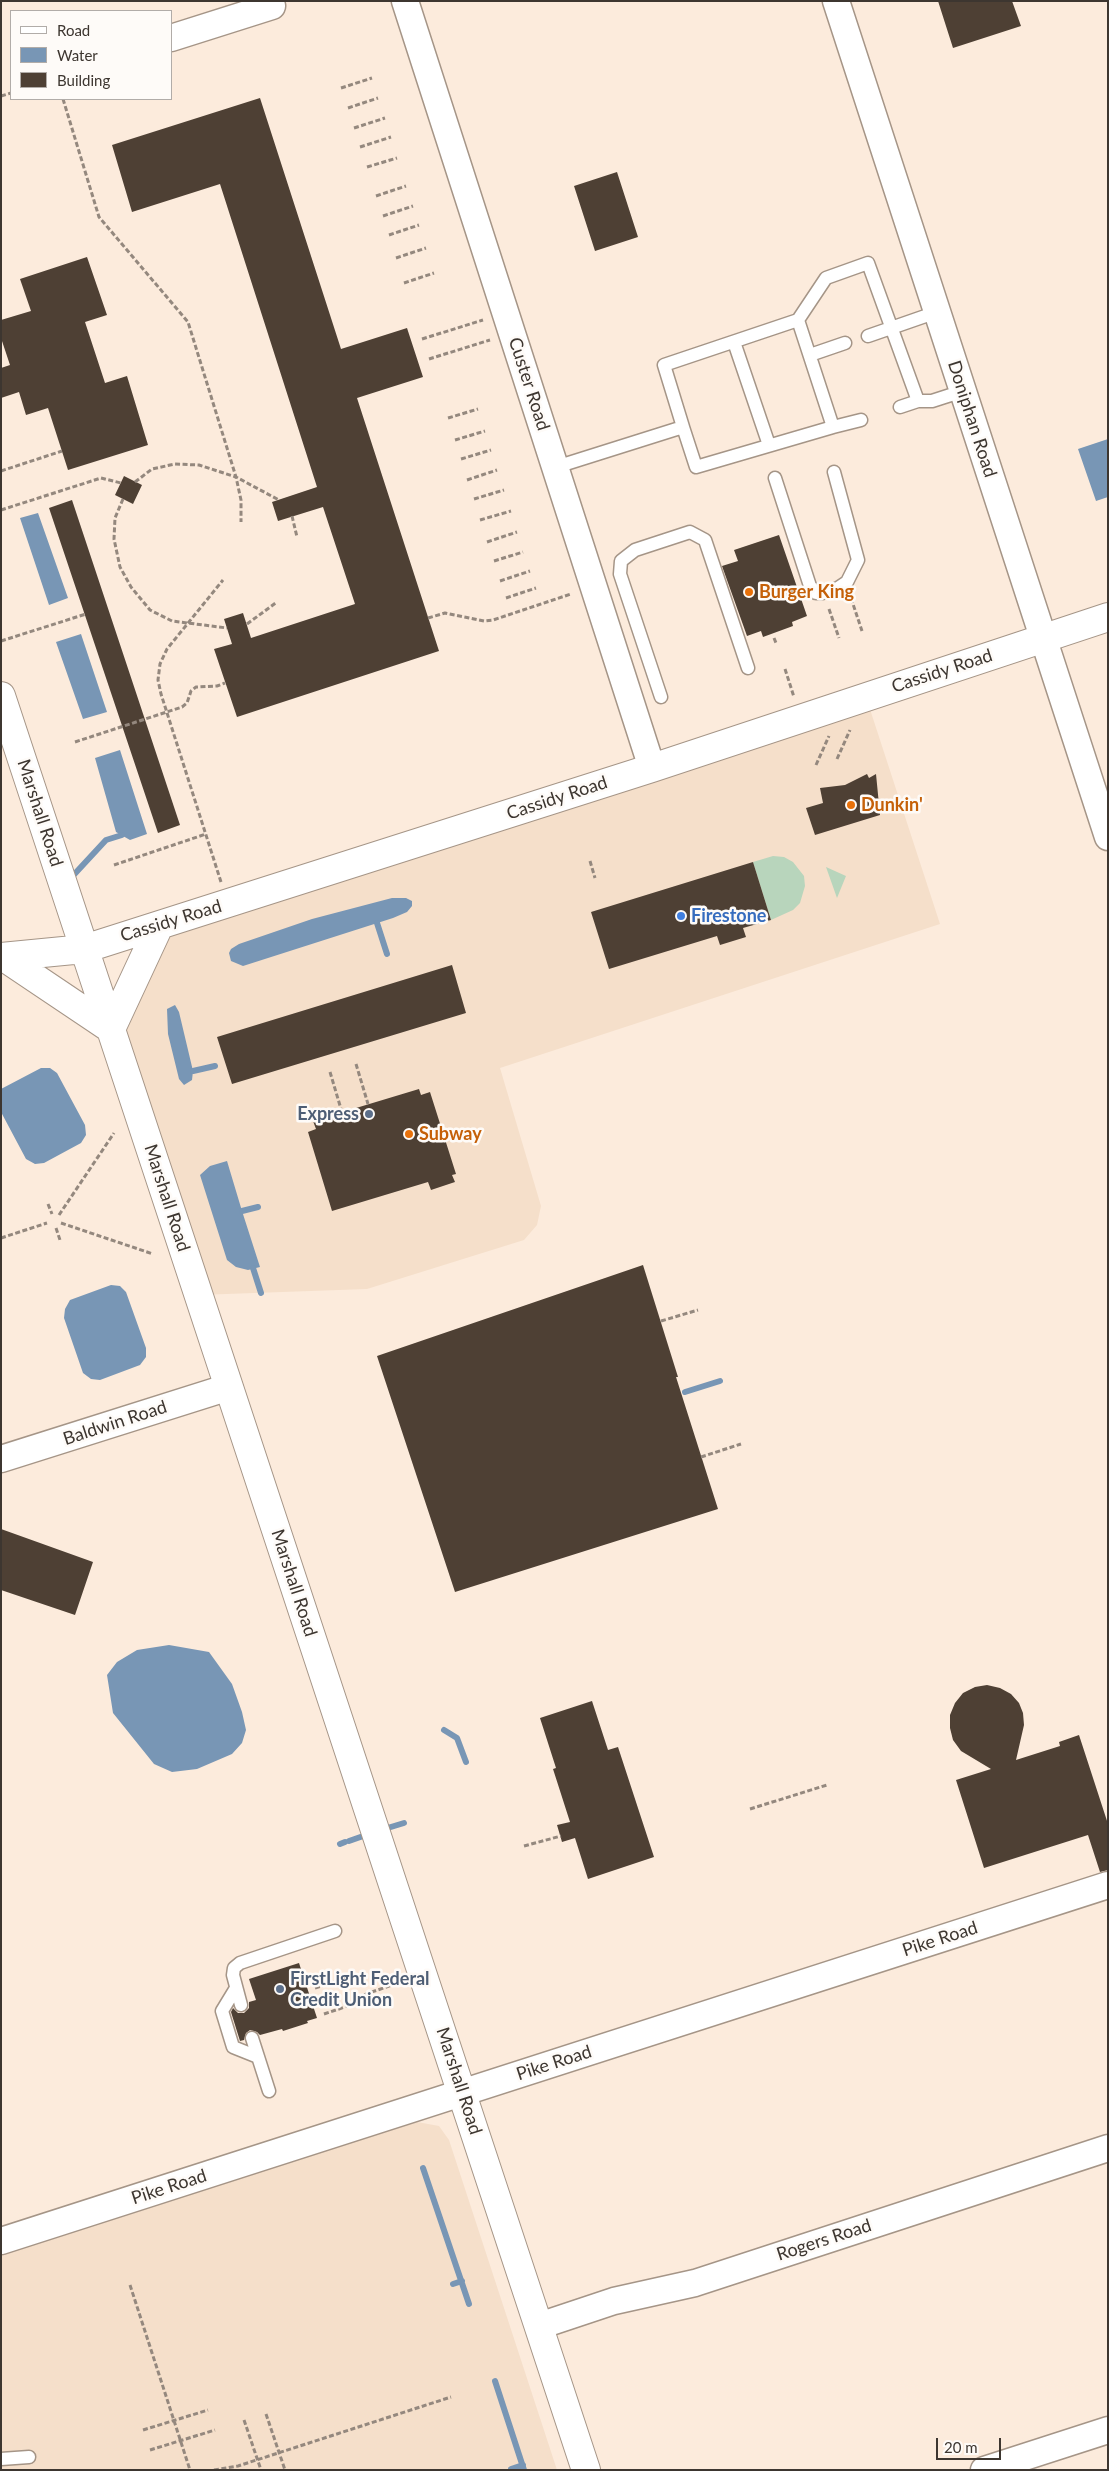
<!DOCTYPE html>
<style>
body{margin:0}
#map{position:relative;width:1109px;height:2471px;overflow:hidden;background:#fcebdc;font-family:Lato,sans-serif}
canvas{display:block}
.frame{position:absolute;inset:0;border:2px solid #3d3630;pointer-events:none}
.legend{position:absolute;left:10px;top:10px;width:162px;height:90px;box-sizing:border-box;background:#fefbf8;border:1px solid #b1aca8;margin:0;padding:6px 9px;list-style:none;font-size:15px;color:#3d3630}
.legend li{display:flex;align-items:center;gap:10px;height:25px}
.legend b{width:25px;border:1px solid #b1aca8}
.scale{position:absolute;left:936px;top:2438px;width:65px;height:22px;box-sizing:border-box;border:2px solid #3d3630;border-top:0;padding-left:6px;font-size:15px;line-height:18px;white-space:nowrap;color:#3d3630;-webkit-text-stroke:4px #fefbf8;paint-order:stroke}
</style>
<div id="map">
<canvas width="1109" height="2471"></canvas>
<div class="frame"></div>
<ul class="legend">
<li><b style="height:6px;background:#fff"></b>Road</li>
<li><b style="height:14px;background:#7896b5"></b>Water</li>
<li><b style="height:14px;background:#4e4034"></b>Building</li>
</ul>
<div class="scale">20 m</div>
</div>
<script>
const g = document.querySelector('canvas').getContext('2d');
g.lineJoin = 'round';
function fillPath(path, color) { g.fillStyle = color; g.fill(path, 'evenodd'); }
const shape = rows => new Path2D(rows.map(r => 'M' + r).join(''));
function strokePath(path, color, width, dash) { g.strokeStyle = color; g.lineWidth = width; g.lineCap = dash ? 'butt' : 'round'; g.setLineDash(dash || []); g.stroke(path); }
function drawText(font, color, halo, rows, align = 'center') {
  g.font = font + ' Lato,sans-serif'; g.lineWidth = 5; g.setLineDash([]); g.textBaseline = 'middle'; g.strokeStyle = halo; g.fillStyle = color; for (const [text, x, y, turn = 0] of rows) {
    g.save(); g.translate(x, y); g.rotate((+turn || 0) * Math.PI / 180); g.textAlign = isNaN(turn) ? turn : align; if (halo) g.strokeText(text, 0, 0); g.fillText(text, 0, 0); g.restore();
  }
}
const built = shape([
 [866,697,940,924,500,1068,541,1206,537,1225,524,1240,367,1289,198,1295,111,1029,159,926],
 [417,2122,439,2126,449,2140,557,2470,1,2470,1,2254]
]);
const green = shape([
 [773,856,784,857,793,862,804,876,805,886,800,903,793,910,771,920,753,862],
 [826,867,846,876,837,898]
]);
const water = shape([
 [1108,439,1108,497,1096,501,1078,449],
 [38,513,68,598,49,605,20,518],
 [81,634,107,712,83,719,56,642],
 [120,750,147,834,130,840,116,832,95,758],
 [392,898,406,898,412,901,412,906,407,912,393,918,243,966,231,961,229,953,231,949,239,944,312,919],
 [175,1005,179,1012,193,1071,192,1080,184,1085,179,1079,168,1034,167,1009],
 [41,1068,50,1068,57,1073,85,1125,86,1135,81,1143,44,1163,35,1164,26,1159,1,1112,1,1089],
 [227,1161,242,1211,260,1267,248,1270,236,1267,227,1260,200,1175,210,1166],
 [111,1285,120,1286,126,1292,146,1348,146,1357,140,1365,100,1380,91,1379,83,1373,64,1318,65,1309,70,1300],
 [169,1645,209,1652,232,1684,242,1712,246,1730,242,1743,232,1754,197,1769,172,1772,154,1764,113,1713,107,1675,117,1662,137,1650]
]);
const stream = shape([
 [69,880,106,840,122,835],
 [377,923,387,954],
 [193,1071,215,1066],
 [242,1211,258,1207],
 [253,1268,261,1293],
 [685,1392,720,1381],
 [444,1730,457,1738,466,1762],
 [381,1830,404,1823],
 [349,1841,369,1834],
 [340,1844,345,1842],
 [423,2168,469,2304],
 [453,2284,462,2281],
 [495,2381,524,2470],
 [511,2469,523,2465]
]);
const building = shape([
 [938,1,1012,1,1021,26,953,48],
 [260,98,341,349,407,328,423,377,357,398,439,651,237,717,214,649,232,644,224,619,243,613,251,638,355,604,323,507,278,521,272,502,317,487,220,184,132,212,112,145],
 [617,172,638,237,595,251,574,186],
 [87,257,107,315,85,322,105,383,127,376,148,445,68,470,48,408,26,415,19,392,1,398,1,368,10,365,1,338,1,320,31,311,20,279],
 [124,476,142,485,133,504,115,495],
 [72,500,180,825,158,833,49,508],
 [779,535,807,616,792,622,793,626,763,637,761,631,747,636,722,566,738,561,734,550],
 [867,774,869,778,876,774,880,815,815,835,806,808,823,803,820,788,845,785],
 [753,862,771,920,743,928,746,937,720,945,717,936,609,969,591,912],
 [452,965,466,1013,232,1084,217,1037],
 [419,1089,421,1095,430,1092,456,1174,452,1175,455,1182,431,1190,428,1182,332,1211,308,1132,316,1129,313,1121],
 [643,1265,678,1377,676,1377,718,1509,455,1592,377,1356],
 [1,1529,93,1562,75,1615,1,1590],
 [987,1685,1000,1688,1011,1694,1019,1703,1023,1713,1024,1725,1016,1760,1060,1746,1059,1742,1079,1735,1108,1824,1108,1870,1100,1872,1088,1835,984,1868,956,1780,991,1769,961,1751,953,1740,950,1728,950,1715,955,1703,963,1693,975,1687],
 [592,1701,608,1750,618,1747,654,1857,588,1879,575,1838,562,1842,557,1825,570,1822,553,1769,556,1768,540,1718],
 [299,1963,317,2018,307,2021,308,2023,283,2031,282,2029,260,2035,257,2032,250,2030,246,2033,244,2040,240,2041,231,2012,233,2008,238,2013,244,2013,249,2008,249,2002,256,2000,249,1979]
]);
const path = shape([
 [341,88,372,78],
 [1,96,11,93],
 [63,99,99,217,188,322,236,477,241,500,241,522],
 [348,108,378,98],
 [354,128,385,118],
 [360,147,391,137],
 [367,167,397,158],
 [376,196,406,186],
 [383,216,413,206],
 [389,235,419,225],
 [396,258,426,248],
 [404,283,434,273],
 [422,339,483,320],
 [429,359,490,340],
 [448,418,478,409],
 [455,440,485,431],
 [461,459,491,450],
 [1,471,62,451],
 [467,480,497,470],
 [135,482,152,469,175,464,199,465,236,477,279,500],
 [123,499,115,518,114,539,120,567,131,587,150,610,172,621,227,628],
 [474,499,504,490],
 [1,510,101,478,121,483],
 [292,516,297,537],
 [480,520,511,511],
 [487,542,517,532],
 [494,561,523,552],
 [500,581,530,571],
 [506,598,536,588],
 [851,598,862,631],
 [829,609,839,638],
 [428,618,445,613,484,621,493,620,571,594],
 [247,624,277,602],
 [774,638,776,643],
 [1,641,86,614],
 [785,669,794,697],
 [75,742,182,707,187,703,191,691,196,687,217,686,225,683],
 [837,759,850,730],
 [816,765,829,736],
 [590,861,595,878],
 [114,865,206,834],
 [221,882,161,694,158,680,160,664,167,649,223,580],
 [356,1064,368,1104],
 [330,1072,341,1109],
 [48,1204,52,1214],
 [59,1215,114,1133],
 [61,1223,153,1254],
 [56,1228,60,1240],
 [1,1238,47,1223],
 [661,1321,698,1310],
 [701,1457,741,1444],
 [750,1809,827,1785],
 [524,1846,561,1836],
 [315,1988,350,1977],
 [324,2014,345,2007,366,1994,401,1982],
 [130,2285,190,2470],
 [266,2414,285,2470],
 [244,2420,261,2470],
 [143,2430,208,2410],
 [150,2450,215,2430],
 [214,2470,238,2466,451,2397]
]);
const lane = shape([
 [868,336,937,312],
 [734,342,769,445],
 [810,355,845,343],
 [900,407,918,401],
 [683,427,664,365,798,320],
 [833,427,861,420],
 [556,467,683,427,696,467,833,427,798,320,826,278,868,263,918,401,932,401,963,391],
 [775,478,810,586,816,593,823,593,838,588,847,582,858,560,834,472],
 [661,697,620,574,621,561,635,550,690,532,705,540,748,668],
 [236,1988,222,2011,233,2047,258,2057],
 [241,2005,233,1975,234,1968,240,1963,335,1931],
 [252,2038,269,2091],
 [1,2459,29,2457]
]);
const street = shape([
 [405,1,652,768],
 [836,1,1108,837],
 [171,38,272,6],
 [1,1459,229,1387],
 [1,2241,1108,1885],
 [539,2326,614,2301,695,2283,1108,2148],
 [984,2470,1108,2430]
]);
const secondary = shape([
 [1,696,586,2470],
 [1,957,84,949,652,768,1108,617],
 [4,957,111,1029],
 [111,1029,159,926]
]);
const markers = [
 [749,592,5,"#e8710a"],
 [851,805,5,"#e8710a"],
 [681,916,5,"#3f7fe0"],
 [369,1114,5,"#5c6f8a"],
 [409,1134,5,"#e8710a"],
 [280,1989,5,"#5c6f8a"]
];
const streetNames = [
 ["Custer Road",529,384,72],
 ["Doniphan Road",972,419,72],
 ["Cassidy Road",942,671,-18],
 ["Cassidy Road",557,798,-18],
 ["Marshall Road",40,813,72],
 ["Cassidy Road",171,921,-17],
 ["Marshall Road",167,1198,72],
 ["Baldwin Road",115,1423,-18],
 ["Marshall Road",294,1583,72],
 ["Pike Road",940,1939,-18],
 ["Pike Road",554,2063,-18],
 ["Marshall Road",459,2081,72],
 ["Pike Road",169,2187,-18],
 ["Rogers Road",824,2240,-18]
];
const foodNames = [
 ["Burger King",759,592],
 ["Dunkin'",861,805],
 ["Subway",419,1134]
];
const shopNames = [
 ["Firestone",691,916]
];
const serviceNames = [
 ["Express",359,1114],
 ["FirstLight Federal",290,1979,"left"],
 ["Credit Union",290,2000,"left"]
];
fillPath(built, '#f5dfca');
fillPath(green, '#b8d5bc');
fillPath(water, '#7896b5');
strokePath(stream, '#7896b5', 6);
fillPath(building, '#4e4034');
strokePath(lane, '#a59587', 15);
strokePath(street, '#a59587', 29);
strokePath(secondary, '#a59587', 30);
strokePath(path, '#94887e', 3, [5, 2.5]);
strokePath(lane, '#fff', 12);
strokePath(street, '#fff', 26);
strokePath(secondary, '#fff', 28);
for (const [x, y, r, color] of markers) { const dot = new Path2D(); dot.arc(x, y, r, 0, 2 * Math.PI); g.fillStyle = color; g.fill(dot); strokePath(dot, '#fefbf8', 2); }
drawText('18px', '#3d3630', '#fefbf8', streetNames);
drawText('bold 18px', '#c56008', '#fefbf8', foodNames, 'left');
drawText('bold 18px', '#366cbe', '#fefbf8', shopNames, 'left');
drawText('bold 18px', '#4e5e75', '#fefbf8', serviceNames, 'right');
</script>
